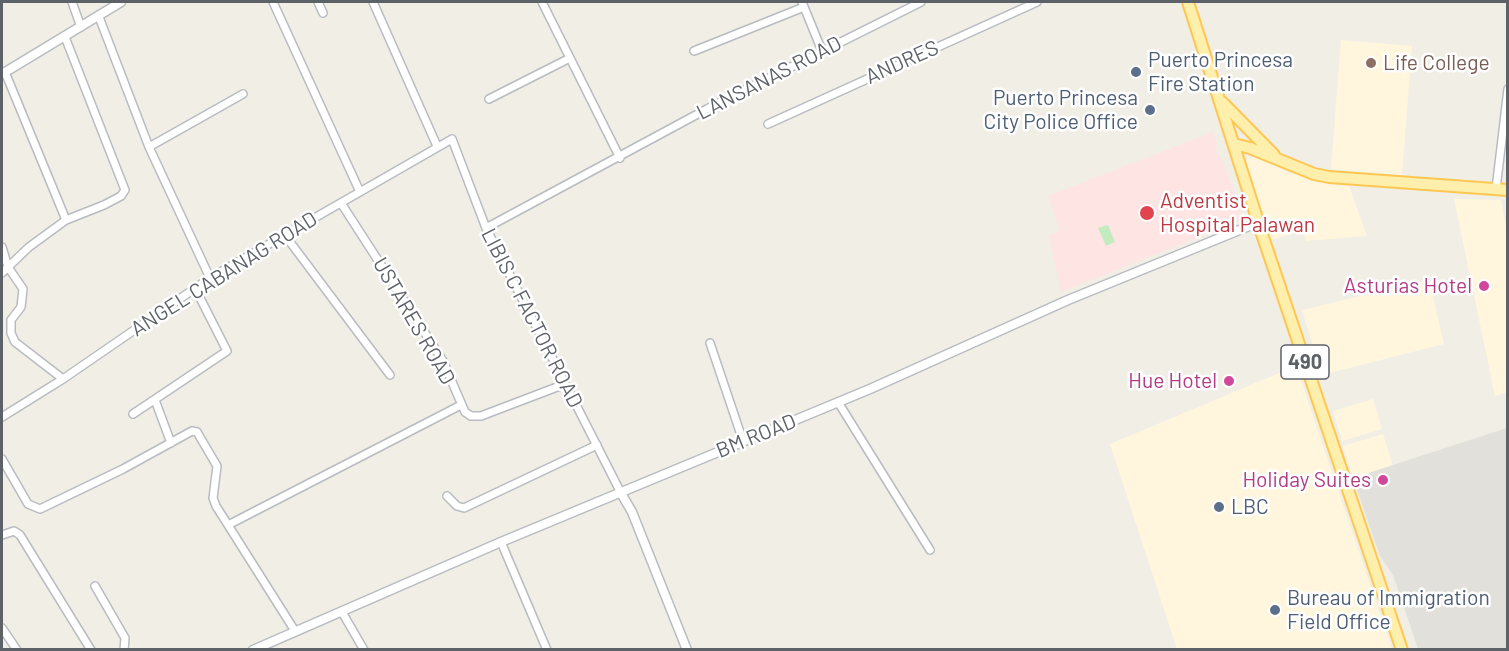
<!DOCTYPE html>
<style>
body{margin:0}
#map{position:relative;width:1509px;height:651px;overflow:hidden;background:#f1eee6;font-family:Barlow,sans-serif}
canvas{display:block}
.frame{position:absolute;inset:0;border:3px solid #5d6268;pointer-events:none}
</style>
<div id="map">
<canvas width="1509" height="651"></canvas>
<div class="frame"></div>
</div>
<script>
const g = document.querySelector('canvas').getContext('2d');
g.lineJoin = 'round';
function fillPath(path, color) { g.fillStyle = color; g.fill(path, 'evenodd'); }
const shape = rows => new Path2D(rows.map(r => 'M' + r).join(''));
function strokePath(path, color, width, dash) { g.strokeStyle = color; g.lineWidth = width; g.lineCap = dash ? 'butt' : 'round'; g.setLineDash(dash || []); g.stroke(path); }
function drawText(font, color, halo, rows, align = 'center') {
  g.font = font + ' Barlow,sans-serif'; g.lineWidth = 5; g.setLineDash([]); g.textBaseline = 'middle'; g.strokeStyle = halo; g.fillStyle = color; for (const [text, x, y, turn = 0] of rows) {
    g.save(); g.translate(x, y); g.rotate((+turn || 0) * Math.PI / 180); g.textAlign = isNaN(turn) ? turn : align; if (halo) g.strokeText(text, 0, 0); g.fillText(text, 0, 0); g.restore();
  }
}
const commercial = shape([
 [1341,40,1412,46,1402,175,1331,169],
 [1255,157,1290,173,1349,186,1367,236,1306,241,1303,230,1271,240,1244,161],
 [1454,199,1501,200,1508,238,1508,392,1495,396],
 [1429,280,1444,344,1322,375,1302,310],
 [1296,366,1392,649,1177,649,1110,444],
 [1373,399,1382,429,1342,441,1333,411],
 [1383,434,1393,466,1353,478,1343,446]
]);
const industrial = shape([
 [1507,428,1507,649,1418,649,1393,575,1380,556,1353,478]
]);
const medical = shape([
 [1213,132,1217,145,1216,150,1219,157,1222,159,1240,209,1239,221,1061,292,1049,235,1060,230,1048,196]
]);
const green = shape([
 [1108,225,1115,242,1106,246,1098,228]
]);
const minor = shape([
 [72,2,81,27],
 [273,2,360,192],
 [318,2,323,13],
 [373,2,437,146],
 [542,2,620,158],
 [802,2,822,51],
 [99,17,149,147,210,278],
 [694,51,804,7],
 [5,72,66,220],
 [489,99,570,58],
 [768,124,1037,2],
 [149,147,243,94],
 [1496,189,1508,89],
 [341,203,443,361,465,412,471,416,481,416,565,384],
 [486,228,707,109,921,2],
 [284,234,390,375],
 [2,247,8,267,23,289,21,307,11,320,11,333,15,342,63,379],
 [2,273,29,247,66,220,104,205,121,196,125,190,65,37],
 [710,343,743,441],
 [155,400,171,443],
 [838,402,930,550],
 [133,414,227,351,195,288],
 [2,417,63,379,210,278,452,139,486,228,621,493],
 [2,459,28,504,40,509,123,469,192,431,197,432,217,466,213,498,216,506,295,631],
 [447,496,457,506,464,508,597,445],
 [230,524,461,405],
 [2,535,14,531,20,535,91,650],
 [501,542,547,650],
 [95,586,125,638,124,650],
 [342,612,364,650],
 [2,628,17,650]
]);
const tertiary = shape([
 [2,74,121,2],
 [621,493,632,512,687,650],
 [253,650,501,542,870,389,1068,300,1259,222]
]);
const primary = shape([
 [1188,2,1262,234,1402,650],
 [1222,102,1274,155],
 [1234,144,1250,148,1314,174,1329,177,1508,190]
]);
const markers = [
 [1371,63,6,"#8d6e63"],
 [1136,72,6,"#5c6f8a"],
 [1150,110,6,"#5c6f8a"],
 [1147,213,8,"#e0444e"],
 [1484,286,6,"#d1479c"],
 [1229,381,6,"#d1479c"],
 [1383,480,6,"#d1479c"],
 [1219,507,6,"#5c6f8a"],
 [1275,610,6,"#5c6f8a"]
];
const shields = [
 [1305,362,48]
];
const shieldNames = [
 ["490",1305,362]
];
const serviceNames = [
 ["Puerto Princesa",1148,60],
 ["Fire Station",1148,84],
 ["Puerto Princesa",1138,98,"right"],
 ["City Police Office",1138,122,"right"],
 ["LBC",1231,507],
 ["Bureau of Immigration",1287,598],
 ["Field Office",1287,622]
];
const streetNames = [
 ["ANDRES",902,62,-24],
 ["LANSANAS ROAD",769,78,-27],
 ["ANGEL CABANAG ROAD",224,274,-32],
 ["LIBIS C FACTOR ROAD",532,318,63],
 ["USTARES ROAD",414,321,60],
 ["BM ROAD",756,436,-22]
];
const educationNames = [
 ["Life College",1383,63]
];
const healthNames = [
 ["Adventist",1160,201],
 ["Hospital Palawan",1160,225]
];
const hotelNames = [
 ["Asturias Hotel",1472,286],
 ["Hue Hotel",1217,381],
 ["Holiday Suites",1371,480]
];
fillPath(commercial, '#fff6dd');
fillPath(industrial, '#e2e0da');
fillPath(medical, '#fee4e2');
fillPath(green, '#c2ebc0');
strokePath(minor, '#b8bcc1', 10);
strokePath(tertiary, '#b8bcc1', 11);
strokePath(primary, '#ffc751', 14);
strokePath(minor, '#fff', 7);
strokePath(tertiary, '#fff', 8);
strokePath(primary, '#ffefad', 10);
for (const [x, y, r, color] of markers) { const dot = new Path2D(); dot.arc(x, y, r, 0, 2 * Math.PI); g.fillStyle = color; g.fill(dot); strokePath(dot, '#fff', 2); }
for (const [x, y, w] of shields) { const box = new Path2D(); box.roundRect(x - w / 2, y - 17, w, 34, 4.5); g.fillStyle = '#fff'; g.fill(box); strokePath(box, '#5d6268', 1.5); }
drawText('bold 20px', '#5d6268', null, shieldNames);
drawText('21px', '#4e5e75', '#fff', serviceNames, 'left');
drawText('21px', '#5d6268', '#fff', streetNames);
drawText('21px', '#785e54', '#fff', educationNames, 'left');
drawText('21px', '#be3a42', '#fff', healthNames, 'left');
drawText('21px', '#b23c85', '#fff', hotelNames, 'right');
</script>
